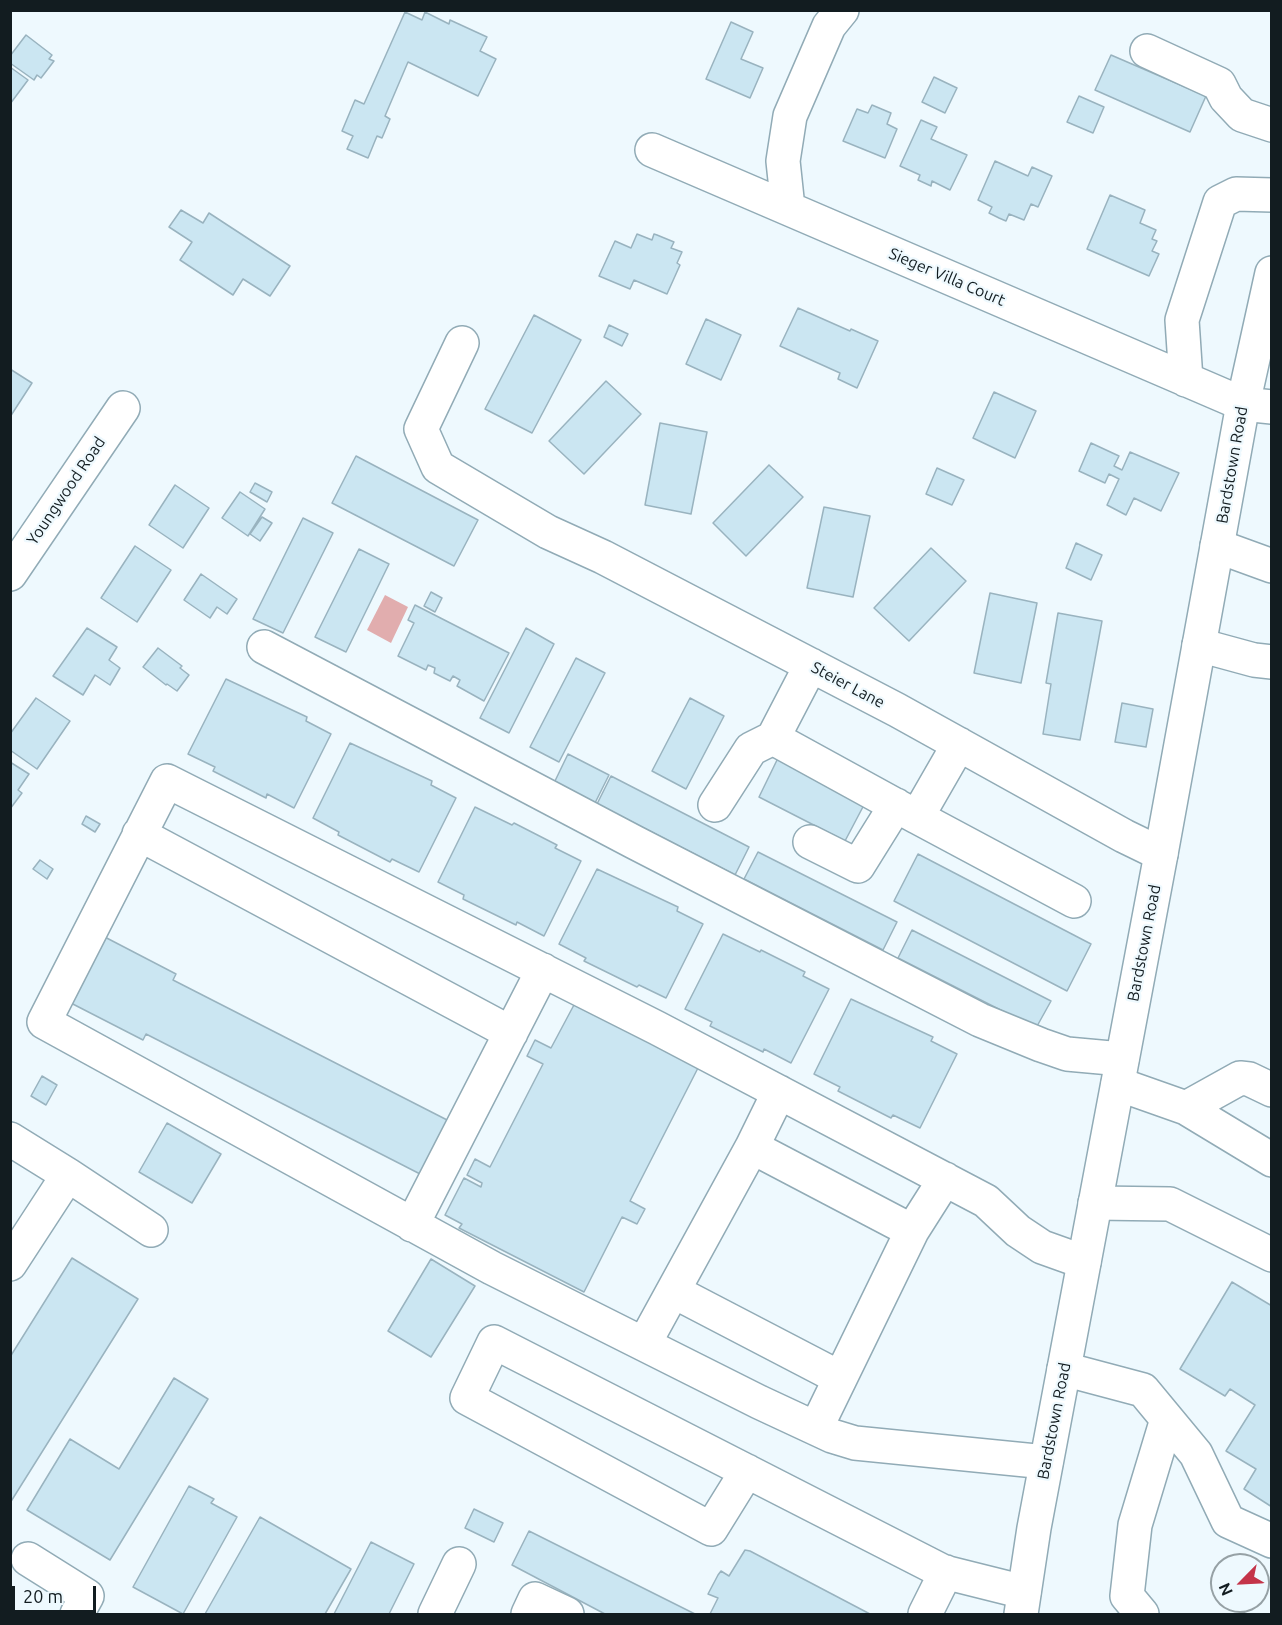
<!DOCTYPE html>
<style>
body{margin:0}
#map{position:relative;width:1282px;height:1625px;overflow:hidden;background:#eef9fe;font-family:Ubuntu,sans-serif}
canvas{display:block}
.frame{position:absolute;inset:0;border:12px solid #121c20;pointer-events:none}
.north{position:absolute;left:1210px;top:1553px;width:60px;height:60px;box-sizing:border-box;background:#eef9fe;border:2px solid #96a1a5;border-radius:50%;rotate:246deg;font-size:16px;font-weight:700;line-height:24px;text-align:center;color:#121c20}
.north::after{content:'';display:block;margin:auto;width:21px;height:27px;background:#c43449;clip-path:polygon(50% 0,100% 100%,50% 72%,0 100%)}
.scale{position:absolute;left:12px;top:1586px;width:84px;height:27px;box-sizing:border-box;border:3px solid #121c20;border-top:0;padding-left:8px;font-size:18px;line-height:21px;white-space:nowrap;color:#121c20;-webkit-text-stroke:4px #eef9fe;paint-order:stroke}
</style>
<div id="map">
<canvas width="1282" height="1625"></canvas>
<div class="frame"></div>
<div class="north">N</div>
<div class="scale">20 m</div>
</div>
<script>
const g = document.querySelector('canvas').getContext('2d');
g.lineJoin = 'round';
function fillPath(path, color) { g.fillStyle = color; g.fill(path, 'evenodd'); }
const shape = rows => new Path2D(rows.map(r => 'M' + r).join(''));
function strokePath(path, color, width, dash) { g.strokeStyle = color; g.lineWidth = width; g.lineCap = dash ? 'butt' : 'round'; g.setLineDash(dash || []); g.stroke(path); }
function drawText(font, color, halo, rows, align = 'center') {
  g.font = font + ' Ubuntu,sans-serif'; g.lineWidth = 4.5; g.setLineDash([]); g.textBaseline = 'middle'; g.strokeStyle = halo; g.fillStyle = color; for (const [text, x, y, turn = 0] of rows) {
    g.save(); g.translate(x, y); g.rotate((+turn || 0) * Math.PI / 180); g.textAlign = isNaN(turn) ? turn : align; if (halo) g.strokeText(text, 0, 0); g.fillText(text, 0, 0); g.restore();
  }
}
const water = shape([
 [385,595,408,607,391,643,367,630]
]);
const building = shape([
 [405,12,422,20,425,12,449,24,450,20,487,37,480,51,496,59,478,96,408,62,385,116,390,119,382,138,377,136,368,158,347,149,353,136,342,131,355,100,364,104,405,12],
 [731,22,753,32,741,59,763,68,750,98,706,79,731,22],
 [26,35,52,55,49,59,54,61,41,78,37,75,34,80,10,63,10,56,26,35],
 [1111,55,1206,96,1190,132,1095,90,1111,55],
 [10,67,28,80,10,104,10,67],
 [934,77,957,88,945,113,922,102,934,77],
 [1079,96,1104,107,1093,133,1067,122,1079,96],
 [872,105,891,113,887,124,897,129,885,158,843,141,857,109,868,113,872,105],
 [921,120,937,127,931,139,967,155,950,190,932,181,931,186,918,180,920,175,900,166,921,120],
 [995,161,1028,176,1032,167,1052,176,1038,207,1031,204,1024,220,1009,214,1006,221,999,218,989,213,992,207,978,200,995,161],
 [1110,195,1145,210,1140,223,1156,230,1152,239,1157,241,1152,251,1159,254,1149,276,1087,249,1110,195],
 [181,210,203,223,209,213,290,266,270,296,243,279,233,295,180,260,192,242,169,227,181,210],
 [637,234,652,240,654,234,657,235,674,242,671,248,682,252,677,263,680,265,667,294,634,280,630,289,599,276,615,241,631,248,637,234],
 [798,308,850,331,851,329,878,341,857,388,838,379,840,373,780,346,798,308],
 [534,315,581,340,532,433,485,409,534,315],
 [706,319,741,335,721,380,686,364,706,319],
 [609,325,628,334,622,346,604,337,609,325],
 [10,369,32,383,10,417,10,369],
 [606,381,641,414,584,474,549,441,606,381],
 [994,392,1036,411,1015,458,973,438,994,392],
 [660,423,707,432,691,514,645,505,660,423],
 [1091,443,1119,456,1114,466,1122,470,1130,452,1179,473,1161,511,1134,498,1126,515,1107,505,1119,479,1109,474,1105,483,1079,471,1091,443],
 [356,456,478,520,454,566,332,503,356,456],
 [769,465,803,497,746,556,713,523,769,465],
 [937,468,964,480,952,505,926,494,937,468],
 [255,483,272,492,267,502,250,492,255,483],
 [175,485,209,508,183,548,149,525,175,485],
 [240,492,265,509,248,536,222,518,240,492],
 [824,507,870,516,853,597,807,588,824,507],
 [262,517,272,523,260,541,250,534,262,517],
 [303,518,333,533,283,633,253,619,303,518],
 [1076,543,1102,555,1091,580,1066,568,1076,543],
 [135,546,171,570,137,622,101,598,135,546],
 [931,548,966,581,909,641,874,608,931,548],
 [359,549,389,564,346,652,315,637,359,549],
 [201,574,237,599,227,614,217,607,210,618,184,600,201,574],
 [431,592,442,598,435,612,424,606,431,592],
 [990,593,1037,603,1021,683,974,673,990,593],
 [415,605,509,653,484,701,457,686,460,680,453,676,450,681,434,673,435,668,428,665,426,670,398,656,414,623,408,620,415,605],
 [1058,613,1102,621,1080,740,1043,734,1051,684,1046,683,1058,613],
 [87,628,117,647,109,660,120,668,110,685,95,675,83,695,53,676,87,628],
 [526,628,554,644,509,733,480,718,526,628],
 [158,648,182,666,180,668,189,675,177,691,167,684,166,685,143,667,158,648],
 [576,658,605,673,559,762,530,747,576,658],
 [226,679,307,717,306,721,331,734,294,808,267,794,266,798,213,771,215,767,188,754,226,679],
 [36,698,70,721,37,769,10,750,10,734,36,698],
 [690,698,724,716,686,789,652,771,690,698],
 [1122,703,1153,709,1146,747,1115,742,1122,703],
 [350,743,432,781,431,785,456,798,419,872,392,859,390,862,338,835,339,832,313,818,350,743],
 [568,754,609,775,595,803,554,783,568,754],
 [778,758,865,803,845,841,759,797,778,758],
 [10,762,29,774,18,790,22,793,10,809,10,762],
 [611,776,749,847,735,875,597,804,611,776],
 [475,807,512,825,514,823,557,845,555,848,581,861,544,936,517,922,516,925,463,899,464,895,438,882,475,807],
 [86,816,100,824,95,832,82,824,86,816],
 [758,852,897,922,883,950,744,879,758,852],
 [918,854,1091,944,1067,991,894,901,918,854],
 [40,860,53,869,47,879,33,869,40,860],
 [597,869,678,907,677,911,703,924,666,998,639,985,637,987,584,961,586,958,559,944,597,869],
 [912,930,1051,1001,1036,1028,898,958,912,930],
 [99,934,176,974,173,980,453,1123,426,1177,146,1034,143,1040,65,1000,99,934],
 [723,934,760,952,761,950,805,972,803,976,829,989,791,1063,764,1049,763,1052,710,1026,712,1022,685,1009,723,934],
 [851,999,933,1037,931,1041,957,1054,920,1128,893,1115,891,1118,838,1091,840,1087,814,1074,851,999],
 [575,1003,699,1066,630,1201,645,1209,637,1224,622,1217,584,1292,459,1228,462,1224,445,1215,464,1178,481,1187,482,1183,467,1175,475,1159,490,1167,543,1064,527,1056,535,1040,551,1048,575,1003],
 [42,1076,57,1085,46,1105,31,1096,42,1076],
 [167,1123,221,1154,192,1203,139,1172,167,1123],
 [72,1258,138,1299,10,1503,10,1357,72,1258],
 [431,1259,475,1286,431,1357,388,1331,431,1259],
 [1232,1282,1272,1306,1272,1507,1244,1489,1256,1469,1226,1451,1255,1405,1230,1389,1225,1396,1180,1369,1232,1282],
 [174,1378,208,1399,110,1560,27,1510,70,1439,119,1469,174,1378],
 [189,1486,214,1499,211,1503,237,1517,183,1614,133,1587,189,1486],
 [474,1509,503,1523,494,1542,465,1528,474,1509],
 [260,1517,351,1569,325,1614,205,1614,260,1517],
 [529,1531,695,1614,605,1614,512,1565,529,1531],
 [371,1542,414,1564,389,1614,334,1614,371,1542],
 [745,1550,750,1551,870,1614,710,1614,718,1598,708,1594,718,1575,721,1571,729,1576,745,1550]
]);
const minor = shape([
 [1147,51,1219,84,1226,98,1242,115,1272,125],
 [652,150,1243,404,1272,407],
 [788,208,783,161,790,116,829,26,842,10],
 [462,343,421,429,438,467,548,532,603,557,897,710,1124,836,1161,854],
 [1186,380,1182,320,1220,202,1236,194,1272,195],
 [1217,546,1272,566],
 [10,574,123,408],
 [1199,645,1254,660,1272,662],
 [264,647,634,842,980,1020,1041,1045,1067,1054,1122,1059],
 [811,665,773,738,917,817,959,744],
 [715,805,751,749,773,738],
 [917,817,1074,901],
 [139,834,511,1033],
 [810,842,858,866,896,805],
 [1118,1084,1186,1108,1272,1160],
 [1186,1108,1240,1078,1249,1079,1272,1090],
 [10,1139,68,1175,10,1264],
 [752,1147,779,1092],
 [68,1175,151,1230],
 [1095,1203,1170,1204,1272,1255],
 [412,1225,543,970],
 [912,1231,945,1179],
 [673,1291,840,1378],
 [644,1344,752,1147,912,1231,816,1428],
 [1064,1369,1143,1390,1196,1454,1228,1521,1272,1541],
 [1046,1462,855,1443,832,1436,759,1402,492,1268,44,1022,167,781,657,1028,986,1201,1018,1231,1042,1247,1084,1262],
 [747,1471,711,1529,467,1398,494,1342,944,1572,1024,1592],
 [28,1559,87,1596,77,1614],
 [435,1614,459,1564],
 [528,1614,535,1599,567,1614],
 [925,1614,946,1572],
 [1142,1614,1127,1596,1135,1525,1167,1419]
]);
const major = shape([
 [1021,1614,1034,1528,1161,854,1243,404,1272,273]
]);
const streetNames = [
 ["Sieger Villa Court",947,277,23],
 ["Bardstown Road",1232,465,-80],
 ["Youngwood Road",66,491,-56],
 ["Steier Lane",848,685,28],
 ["Bardstown Road",1144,943,-79],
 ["Bardstown Road",1054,1421,-79]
];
fillPath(water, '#e1adae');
fillPath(building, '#cbe6f2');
strokePath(building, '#99b3bf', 1.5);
strokePath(minor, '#91abb6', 36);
strokePath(major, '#91abb6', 36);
strokePath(minor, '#fff', 33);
strokePath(major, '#fff', 33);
drawText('16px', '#121c20', '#eef9fe', streetNames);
</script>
